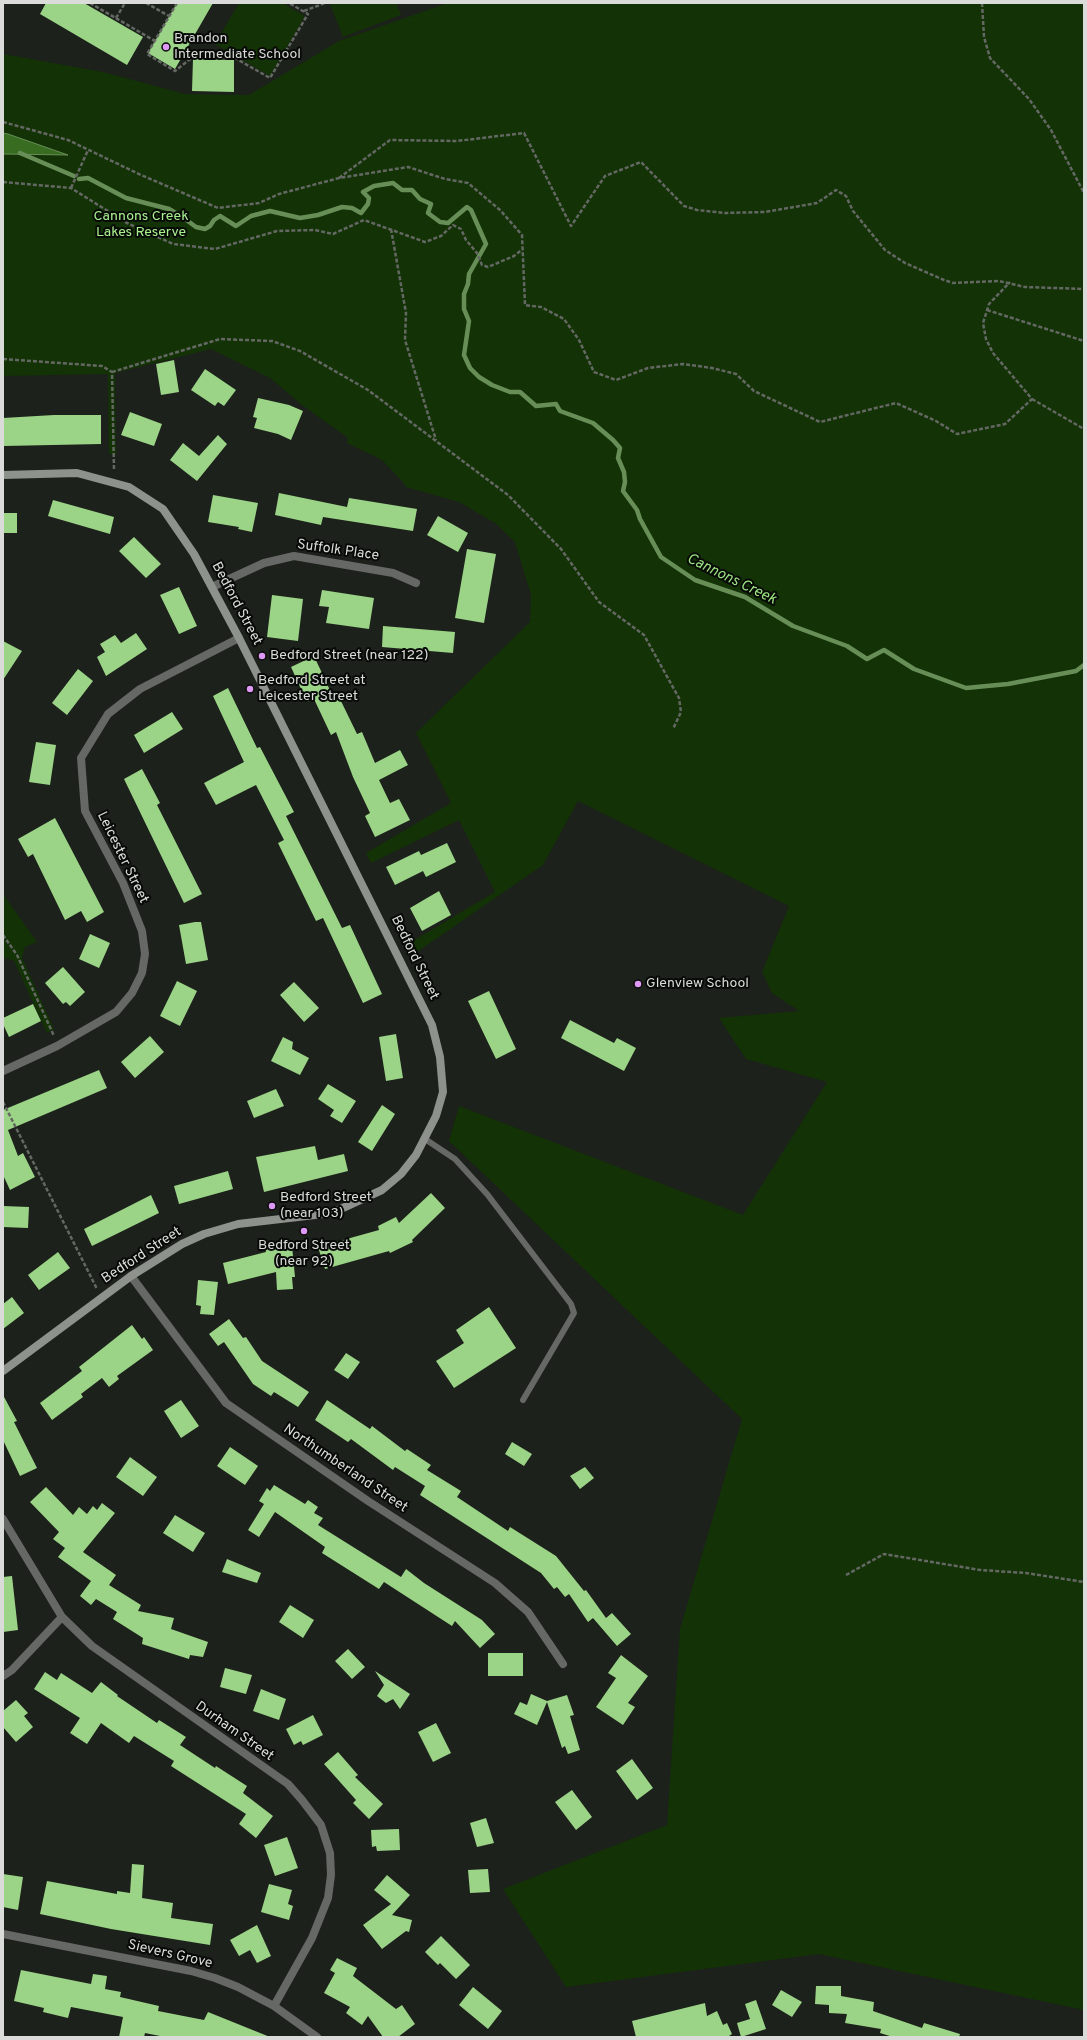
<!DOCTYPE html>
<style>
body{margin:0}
#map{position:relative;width:1087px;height:2040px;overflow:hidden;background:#1d211b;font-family:Overpass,sans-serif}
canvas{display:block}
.frame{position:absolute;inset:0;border:4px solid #d9dcd8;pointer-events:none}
</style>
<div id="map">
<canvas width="1087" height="2040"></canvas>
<div class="frame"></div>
</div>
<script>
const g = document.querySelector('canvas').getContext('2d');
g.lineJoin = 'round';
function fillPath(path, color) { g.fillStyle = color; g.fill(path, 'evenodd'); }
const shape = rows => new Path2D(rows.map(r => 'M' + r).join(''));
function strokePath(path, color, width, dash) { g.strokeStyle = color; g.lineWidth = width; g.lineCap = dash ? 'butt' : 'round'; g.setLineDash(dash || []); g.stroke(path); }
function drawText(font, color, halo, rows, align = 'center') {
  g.font = font + ' Overpass,sans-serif'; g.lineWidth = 4; g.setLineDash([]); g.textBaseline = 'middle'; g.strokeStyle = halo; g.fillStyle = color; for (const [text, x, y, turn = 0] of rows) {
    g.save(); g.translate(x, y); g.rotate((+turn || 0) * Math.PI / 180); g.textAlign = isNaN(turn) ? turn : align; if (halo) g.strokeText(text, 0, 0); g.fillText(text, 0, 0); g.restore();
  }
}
const green = shape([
 [239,3,282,3,305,16,270,76,215,44],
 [332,3,396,3,401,15,343,37,330,4],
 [448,3,1084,3,1084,2010,819,1954,566,1987,503,1889,667,1825,680,1629,742,1419,449,1141,459,1106,743,1215,827,1082,746,1059,719,1018,799,1011,772,993,762,972,789,906,578,801,543,865,417,952,411,942,495,892,459,820,371,863,366,853,451,803,416,733,530,622,531,595,515,542,495,523,459,502,406,487,403,482,382,460,347,443,348,438,302,405,270,378,211,349,115,373,116,454,109,454,108,374,3,376,3,54,103,72,185,94,249,95,339,41],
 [3,894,37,942,25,947,22,958,54,1029,47,1033,14,961,3,957]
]);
const water = shape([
 [3,133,8,134,68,155,3,154,3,133]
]);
const stream = shape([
 [20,153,74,176],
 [79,179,88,178,126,198,169,209,181,216,196,227,205,229,210,226,214,220,220,216,236,226,251,216,270,211,300,218,318,215,342,207,352,208,361,213,368,204,369,198,363,192,374,186,393,183,402,190,412,190,420,199,431,204,428,213,440,222,448,223,467,207,471,210,486,244,469,274,468,284,464,294,464,309,469,321,464,355,470,368,479,377,492,385,510,392,520,392,536,406,556,404,560,411,593,423,613,440,620,448,618,458,624,472,625,482,623,491,637,510,640,519,661,557,695,580,745,597,793,626,847,646,867,659,884,650,914,669,966,688,1008,684,1076,671,1084,665]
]);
const building = shape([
 [46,3,84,3,143,37,127,65,40,14],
 [177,3,213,3,175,69,148,53],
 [193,59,234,60,234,92,192,91],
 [174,360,179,392,161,395,156,364],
 [205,369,236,390,224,406,218,402,215,406,191,390],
 [258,398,289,405,303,411,291,440,278,434,254,428,257,418,253,417],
 [130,412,162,424,154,446,121,435],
 [54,415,101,415,101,444,4,446,3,418],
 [218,435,227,444,197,481,170,460,183,443,199,456],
 [279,493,347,507,349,498,417,509,413,531,323,517,321,525,275,515],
 [213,495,258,503,252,532,238,529,239,527,208,522],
 [53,500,114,517,110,534,48,516],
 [3,513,17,513,17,533,3,533],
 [438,516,468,533,458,552,427,535],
 [134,537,161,564,146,578,119,551],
 [467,549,496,554,484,623,455,618],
 [179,587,197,626,179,634,160,595],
 [322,590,374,598,369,629,326,623,329,607,319,606],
 [272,595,303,599,298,641,267,637],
 [383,626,455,632,453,653,382,647],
 [136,633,147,649,106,676,97,657,105,652,100,644,115,635,121,643],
 [3,641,22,651,3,680],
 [314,656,335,701,340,699,357,734,362,732,375,763,400,750,408,765,379,780,390,803,399,799,410,820,375,837,365,816,370,813,353,777,336,732,331,735,314,699,307,702,291,667],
 [78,669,93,681,67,715,52,703],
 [228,688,257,748,260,747,294,812,286,816,342,928,350,925,382,994,363,1003,323,918,316,921,278,843,284,840,256,785,216,805,204,783,244,762,213,696],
 [172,712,183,729,144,753,134,735],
 [36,742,56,745,50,785,29,782],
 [142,769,160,803,157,805,202,894,184,903,124,779],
 [55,818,104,912,87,922,81,911,65,920,33,854,28,857,18,839],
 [447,843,456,862,426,877,423,871,395,885,386,867,419,851,421,855],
 [439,891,451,915,422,931,410,908],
 [195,922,201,922,208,960,186,964,179,925],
 [90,934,110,943,99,968,79,959],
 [63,967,85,992,70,1006,66,1002,63,1004,45,983],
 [177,981,197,991,180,1026,160,1016],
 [294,982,319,1008,304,1022,280,995],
 [489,991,516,1049,496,1059,468,1001],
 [33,1004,41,1021,9,1037,3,1024,3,1018],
 [570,1020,614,1043,617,1038,636,1048,624,1071,561,1038],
 [396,1034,403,1078,386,1081,379,1037],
 [150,1036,164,1052,135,1078,121,1062],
 [283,1037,293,1042,292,1049,309,1058,300,1075,271,1061],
 [99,1070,107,1088,8,1130,18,1156,23,1153,35,1177,10,1190,3,1175,3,1110],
 [328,1084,356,1101,342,1123,330,1116,334,1110,318,1099],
 [276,1089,284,1106,254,1118,247,1101],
 [382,1105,395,1114,372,1151,358,1142],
 [315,1146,318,1160,344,1154,348,1171,264,1192,256,1157],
 [228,1171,233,1189,179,1204,174,1186],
 [431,1193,445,1208,412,1240,413,1242,390,1253,389,1251,325,1269,318,1247,379,1230,378,1226,396,1217,399,1223],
 [151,1195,159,1213,92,1246,84,1229],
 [3,1206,29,1207,28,1228,3,1227],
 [292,1246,295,1277,292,1277,293,1289,277,1290,276,1272,228,1284,223,1263,266,1252,265,1248],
 [58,1252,70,1268,39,1290,28,1275],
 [198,1280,218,1282,214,1315,200,1314,201,1306,196,1305],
 [12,1297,24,1313,3,1329,3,1304],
 [489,1307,516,1348,454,1388,436,1361,464,1343,456,1330],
 [229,1319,243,1338,246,1337,262,1361,309,1392,298,1407,274,1392,271,1396,253,1384,224,1342,218,1346,209,1334],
 [132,1325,142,1339,144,1337,153,1350,117,1376,119,1379,109,1387,102,1378,81,1394,83,1397,52,1420,40,1403,82,1371,79,1367],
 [346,1353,360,1362,348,1379,334,1370],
 [3,1395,17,1421,14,1422,37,1468,20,1476,3,1440],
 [181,1400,199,1426,181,1438,164,1411],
 [327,1400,370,1429,372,1426,405,1451,407,1449,431,1465,427,1470,461,1491,457,1497,508,1531,510,1527,556,1556,584,1591,586,1590,606,1618,612,1613,631,1634,617,1646,593,1618,588,1622,569,1594,565,1597,557,1587,554,1589,541,1573,420,1495,425,1486,395,1467,393,1470,351,1439,348,1442,315,1420],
 [512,1442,532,1454,524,1466,505,1454],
 [230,1447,258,1466,245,1485,217,1466],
 [130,1457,157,1477,143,1496,116,1477],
 [585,1467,594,1478,580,1489,570,1476],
 [274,1485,305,1504,308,1500,318,1507,314,1513,323,1518,318,1525,401,1577,406,1569,424,1583,482,1620,495,1634,480,1648,455,1621,452,1626,384,1582,379,1589,322,1553,325,1547,275,1512,259,1537,248,1530,264,1504,259,1501,267,1488,270,1491],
 [46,1487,73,1515,79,1507,87,1514,93,1506,97,1510,102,1503,115,1513,83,1552,116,1575,109,1585,141,1605,138,1611,174,1618,171,1629,208,1642,203,1657,190,1655,189,1659,142,1644,143,1638,113,1619,117,1612,96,1599,91,1605,80,1596,91,1581,58,1557,65,1548,53,1539,59,1532,30,1502],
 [175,1515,205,1533,193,1552,163,1533],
 [227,1559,261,1573,257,1583,222,1572],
 [12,1576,18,1630,3,1632,3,1577],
 [290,1605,314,1620,303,1638,279,1622],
 [348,1649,365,1667,352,1679,335,1661],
 [488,1653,523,1653,523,1676,488,1676],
 [621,1655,648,1676,628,1703,635,1707,623,1725,596,1707,616,1678,608,1673],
 [225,1668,252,1675,246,1694,220,1687],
 [375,1671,410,1694,400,1709,393,1699,386,1703,377,1696,384,1685],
 [45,1672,57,1680,61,1673,92,1693,101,1682,118,1695,117,1696,157,1723,159,1720,186,1737,180,1745,215,1768,216,1766,247,1786,243,1793,273,1816,256,1838,239,1824,246,1814,171,1766,174,1761,134,1736,129,1743,101,1723,87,1744,70,1733,80,1718,34,1689],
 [261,1689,286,1699,279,1720,253,1711],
 [531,1694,547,1701,567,1695,574,1715,570,1716,580,1750,568,1754,565,1746,562,1748,547,1702,537,1725,514,1714,520,1702,527,1705],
 [16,1700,28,1713,24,1716,33,1727,16,1742,3,1727,3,1711],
 [313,1715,323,1735,303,1745,301,1741,294,1745,286,1729],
 [436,1723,451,1753,433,1762,418,1732],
 [338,1752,358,1775,355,1777,383,1804,369,1819,353,1803,356,1800,324,1764],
 [632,1759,653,1788,637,1800,616,1771],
 [572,1790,592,1817,576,1830,555,1802],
 [486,1818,494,1843,477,1847,470,1823],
 [399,1829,400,1850,377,1851,376,1846,372,1847,371,1830],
 [287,1837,298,1868,275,1876,264,1845],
 [132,1864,144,1865,142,1898,173,1903,171,1918,213,1924,210,1945,111,1929,40,1914,47,1881,117,1894,117,1891,130,1893],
 [488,1869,490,1892,470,1893,468,1870],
 [3,1874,23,1877,18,1910,3,1907],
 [387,1875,410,1895,392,1915,412,1920,409,1932,406,1931,382,1949,363,1925,391,1904,374,1890],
 [269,1884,292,1890,288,1904,293,1906,289,1920,261,1912],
 [257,1925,271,1956,257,1963,250,1950,239,1956,230,1940],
 [441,1936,470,1965,456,1979,440,1963,438,1965,425,1952],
 [337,1958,357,1968,353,1976,396,2009,402,2005,415,2024,398,2037,383,2037,368,2016,362,2025,346,2013,350,2007,324,1993,335,1973,330,1970],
 [21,1970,91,1984,93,1974,107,1976,105,1989,121,1992,120,1997,159,2006,158,2011,204,2020,208,2012,270,2037,165,2037,145,2033,144,2037,119,2037,123,2017,71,2007,68,2018,43,2012,44,2008,14,2001],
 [816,1986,841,1986,841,1996,874,2002,873,2011,922,2028,924,2023,960,2034,959,2037,893,2037,880,2033,881,2029,845,2023,847,2014,829,2013,829,2005,815,2004],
 [473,1987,502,2011,488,2029,459,2005],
 [781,1990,802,2002,792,2017,772,2005],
 [756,2000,766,2029,741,2037,737,2023,750,2019,745,2004],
 [705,2003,707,2016,717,2011,723,2025,727,2023,732,2034,729,2036,729,2037,636,2037,632,2021]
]);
const path = shape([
 [90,3,155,41],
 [146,3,169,16],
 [177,3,147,54,175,71,193,57,235,58,270,78,308,14,289,3],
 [982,3,984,37,990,58,1029,99,1051,130,1084,193],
 [304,11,325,3],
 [116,18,125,3],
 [3,122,68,140,141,175,218,208,259,203,279,194,339,178,408,167,445,179,468,183,500,210,522,235,525,305,541,307,564,319,579,340,594,372,616,380,648,368,683,364,712,368,736,374,754,391,820,422,896,403,936,421,957,434,1005,424,1032,399,993,353,986,339,983,323,989,304,1010,282],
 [339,178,390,140,457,141,524,133,571,226,605,176,641,162,684,206,697,210,725,213,765,212,817,203,836,190,846,196,853,211,885,250,905,263,944,280,953,283,999,281,1025,287,1084,289],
 [3,182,71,188,127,223,173,244,215,249,277,231,315,230,333,234,364,220,425,242,441,236,453,225,461,229,466,240,477,253,482,265,488,267,514,256,523,249],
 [71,188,88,150],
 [391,229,406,313,405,340,436,440],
 [987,310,1084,341],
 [3,359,102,366,112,372,114,470],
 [112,372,220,339,272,341,300,351,368,390,508,495,561,549,599,602,644,635,679,698,681,712,673,729],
 [1032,399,1084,429],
 [3,935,17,955,54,1036],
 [3,1102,97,1289],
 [846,1575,884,1554,980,1570,1026,1573,1084,1582]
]);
const lane = shape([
 [425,1139,455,1159,487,1194,571,1304,574,1313,523,1400]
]);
const street = shape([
 [212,587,264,563,294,556,393,573,416,583],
 [3,1071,57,1046,116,1012,132,993,142,973,145,954,142,931,123,883,85,811,81,758,108,714,140,689,239,638],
 [131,1276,226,1403,368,1501,495,1583,528,1612,563,1664],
 [3,1519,62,1617,92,1646,288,1784,302,1800,321,1825,330,1853,331,1875,328,1898,312,1938,274,2006],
 [3,1676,12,1670,62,1617],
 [3,1934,191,1971,215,1978,238,1987,274,2006,317,2037]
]);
const secondary = shape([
 [3,475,77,473,129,487,163,509,194,554,239,638,432,1025,440,1057,443,1092,436,1116,416,1155,401,1174,382,1190,332,1213,238,1224,204,1234,182,1244,131,1276,3,1371]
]);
const markers = [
 [166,47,4,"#dd99f3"],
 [262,656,4,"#dd99f3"],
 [250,689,4,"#dd99f3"],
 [638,984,4,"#dd99f3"],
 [272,1206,4,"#dd99f3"],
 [304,1231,4,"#dd99f3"]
];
const poiNames = [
 ["Brandon",174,39],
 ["Intermediate School",174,55],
 ["Bedford Street (near 122)",270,656],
 ["Bedford Street at",258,681],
 ["Leicester Street",258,697],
 ["Glenview School",646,984],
 ["Bedford Street",280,1198],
 ["(near 103)",280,1214],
 ["Bedford Street",304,1246,"center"],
 ["(near 92)",304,1262,"center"]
];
const parkNames = [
 ["Cannons Creek",141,217],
 ["Lakes Reserve",141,233]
];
const streetNames = [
 ["Suffolk Place",338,551,8],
 ["Bedford Street",236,604,62],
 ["Leicester Street",122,858,64],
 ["Bedford Street",414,958,64],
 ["Bedford Street",142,1256,-33],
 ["Northumberland Street",345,1469,34],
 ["Durham Street",234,1732,35],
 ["Sievers Grove",170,1955,13]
];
const waterNames = [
 ["Cannons Creek",731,580,26]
];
fillPath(green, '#133206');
fillPath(water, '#376c21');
strokePath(water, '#688e58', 1);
strokePath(stream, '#688e58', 4.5);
fillPath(building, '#9bd487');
strokePath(path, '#646863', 2.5, [4, 2]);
strokePath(lane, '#666865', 6);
strokePath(street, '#666865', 8);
strokePath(secondary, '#8e928c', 8);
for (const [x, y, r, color] of markers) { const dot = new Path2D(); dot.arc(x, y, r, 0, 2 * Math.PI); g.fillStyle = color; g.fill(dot); strokePath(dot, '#080a08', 1.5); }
drawText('14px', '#d9dcd8', '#080a08', poiNames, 'left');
drawText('14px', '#a8f28e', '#080a08', parkNames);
drawText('14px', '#d9dcd8', '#080a08', streetNames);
drawText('italic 15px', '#9be581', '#080a08', waterNames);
</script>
